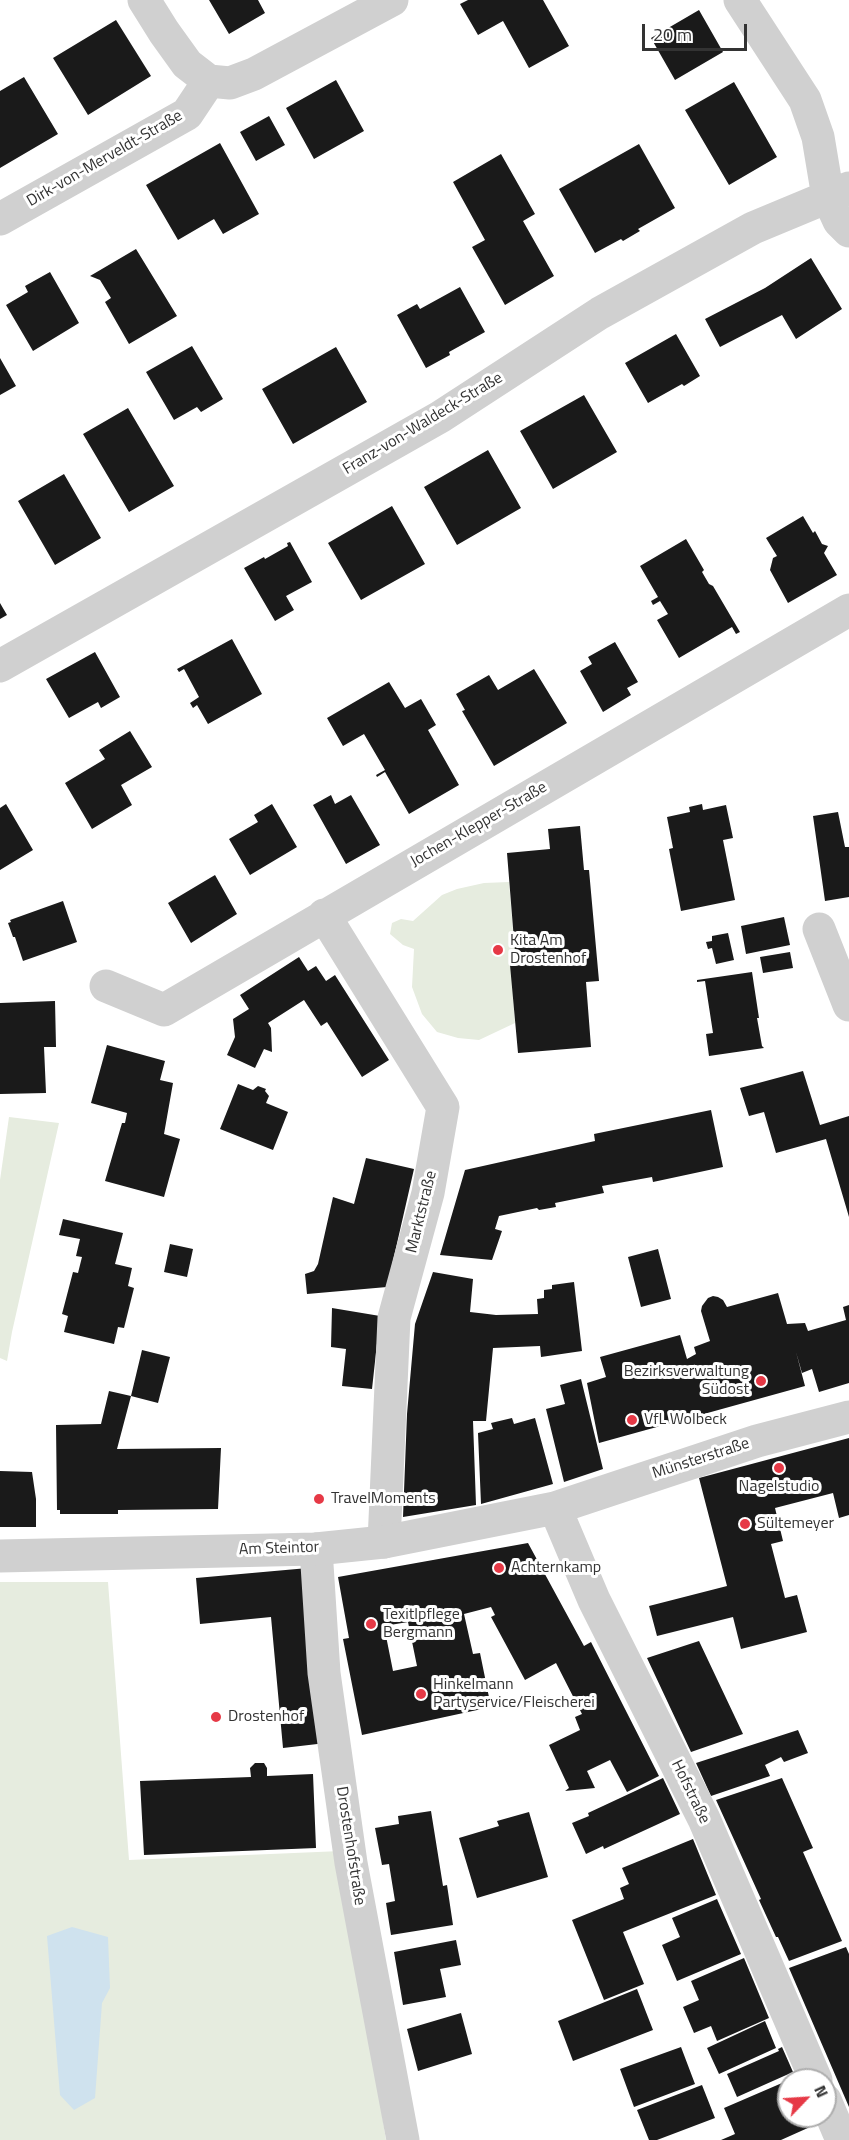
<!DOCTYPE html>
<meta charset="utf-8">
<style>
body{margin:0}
#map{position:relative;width:849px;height:2140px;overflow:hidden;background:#fff;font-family:"Titillium Web",sans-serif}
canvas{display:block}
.north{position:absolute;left:777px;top:2068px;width:60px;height:60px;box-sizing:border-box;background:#fff;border:2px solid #adadad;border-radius:50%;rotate:65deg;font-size:16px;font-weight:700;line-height:24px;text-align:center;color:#333}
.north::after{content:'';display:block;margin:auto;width:21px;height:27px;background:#e63946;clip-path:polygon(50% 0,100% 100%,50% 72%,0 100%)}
.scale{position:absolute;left:642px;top:24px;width:105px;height:27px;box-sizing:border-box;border:3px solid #333;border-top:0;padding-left:8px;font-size:18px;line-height:21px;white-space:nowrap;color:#333;-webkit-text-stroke:4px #fff;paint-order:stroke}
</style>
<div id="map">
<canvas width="849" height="2140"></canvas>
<div class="north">N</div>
<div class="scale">20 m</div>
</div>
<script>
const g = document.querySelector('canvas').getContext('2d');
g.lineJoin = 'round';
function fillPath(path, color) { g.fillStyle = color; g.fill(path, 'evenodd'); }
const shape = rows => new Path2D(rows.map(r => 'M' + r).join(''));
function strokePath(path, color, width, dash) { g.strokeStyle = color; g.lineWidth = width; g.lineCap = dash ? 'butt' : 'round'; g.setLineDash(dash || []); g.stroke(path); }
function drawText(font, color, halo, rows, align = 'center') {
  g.font = font + ' "Titillium Web",sans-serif'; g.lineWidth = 6; g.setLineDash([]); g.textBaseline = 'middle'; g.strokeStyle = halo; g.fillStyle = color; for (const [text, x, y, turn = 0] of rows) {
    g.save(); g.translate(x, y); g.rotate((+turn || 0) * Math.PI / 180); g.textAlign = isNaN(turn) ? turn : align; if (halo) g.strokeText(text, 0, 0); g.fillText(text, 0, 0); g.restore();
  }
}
const green = shape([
 [509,882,516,965,511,965,515,1023,479,1040,458,1038,437,1032,422,1014,412,987,414,949,403,945,390,934,392,923,401,919,413,921,442,895,457,889,484,883],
 [9,1117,59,1123,12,1332,7,1361,0,1358,0,1180],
 [0,1582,108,1582,129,1860,341,1851,386,2140,0,2140]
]);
const water = shape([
 [72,1927,108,1937,110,1988,102,2003,95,2098,74,2110,60,2095,47,1936]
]);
const building = shape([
 [209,0,258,0,265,13,229,34],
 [468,0,543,0,569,46,529,68,503,21,478,35,460,4],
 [699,10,723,52,675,80,651,38],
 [116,20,151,76,88,115,53,58],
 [24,77,58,134,0,168,0,91],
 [336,80,364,131,314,159,286,108],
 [734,82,777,157,729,185,685,110],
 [269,116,285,145,256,161,240,132],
 [220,143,259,214,223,234,214,219,178,240,146,185],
 [639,144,675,208,638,229,640,231,623,241,621,239,595,253,559,189],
 [501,154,535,214,523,221,554,276,505,305,472,247,485,240,453,182],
 [136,249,177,316,129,344,105,302,111,298,100,280,90,276],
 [811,258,842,309,796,339,782,315,720,347,705,319,765,288],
 [50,272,79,323,33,351,6,305,28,292,25,286],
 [460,287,485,332,449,352,450,355,426,368,397,315,417,304,420,309],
 [676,334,700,376,684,386,682,384,648,403,625,363],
 [192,346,223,399,201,412,197,407,174,420,146,372],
 [336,347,367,402,293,444,262,389],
 [0,358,16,386,0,395],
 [584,395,617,452,553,489,520,431],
 [128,408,174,486,129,512,83,434],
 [488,450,521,508,457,545,424,487],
 [64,474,101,538,55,565,18,501],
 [392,506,425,564,361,600,328,543],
 [803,516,813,533,815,531,822,544,828,546,824,553,837,575,788,603,770,570,773,558,777,556,766,538],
 [686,539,704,570,702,572,709,584,713,586,740,632,736,634,732,627,679,658,657,620,668,614,660,601,653,605,651,601,658,597,640,566],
 [290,542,312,582,286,596,294,610,275,621,244,568,264,557,265,559,288,546,287,543],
 [0,603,7,615,0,619],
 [232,639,262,694,208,724,197,705,193,708,190,703,199,697,184,669,179,672,177,669],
 [615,642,638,682,627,688,631,695,603,712,580,671,592,664,588,657],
 [95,652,120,697,101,708,98,702,69,718,46,679],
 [534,669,567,723,494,766,462,711,465,710,456,694,489,675,498,690],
 [389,682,405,708,421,699,436,725,428,730,459,785,409,814,385,772,377,777,376,775,385,770,364,734,343,746,327,718],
 [130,731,152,767,121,785,132,805,92,829,65,783,105,759,99,750],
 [331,795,335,804,351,795,380,845,346,864,313,805],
 [6,804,33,850,0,870,0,808],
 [272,804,297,847,250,875,229,839,258,822,254,815],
 [702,804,703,810,726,805,733,838,723,840,735,900,681,911,669,849,673,848,667,817,690,812,689,807],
 [838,812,845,847,849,847,849,897,825,901,813,816],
 [580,826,584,870,589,870,599,981,586,982,591,1047,518,1053,510,965,516,965,507,853,550,849,548,829],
 [215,875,237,914,191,943,168,903],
 [63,901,77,942,23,961,15,937,13,937,8,923,11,922,10,920],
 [784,917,790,945,746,954,741,926],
 [728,933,734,960,716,964,712,948,708,949,706,942,712,941,712,936],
 [790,952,793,968,763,973,760,957],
 [299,957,308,971,316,966,326,981,335,975,389,1060,362,1077,327,1022,321,1026,304,1000,268,1023,271,1028,272,1052,264,1049,255,1068,227,1055,235,1037,233,1019,249,1009,240,995],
 [752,972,759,1018,757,1018,762,1046,764,1048,709,1056,706,1034,713,1033,705,981,697,982,697,980],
 [55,1001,56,1047,44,1047,46,1093,0,1094,0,1003],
 [107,1045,165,1061,160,1080,173,1083,164,1134,180,1139,164,1197,105,1181,122,1123,125,1123,127,1113,91,1103],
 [803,1071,820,1125,849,1116,849,1217,826,1139,776,1153,764,1112,749,1116,740,1088],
 [238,1084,253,1090,258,1086,266,1089,265,1091,269,1096,266,1103,288,1112,273,1150,220,1129],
 [711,1110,723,1167,653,1182,652,1177,602,1186,604,1193,555,1203,556,1207,539,1210,537,1208,499,1216,495,1229,502,1231,492,1260,440,1255,465,1170,595,1141,594,1134],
 [366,1158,414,1169,387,1287,307,1294,305,1274,314,1271,318,1264,333,1197,354,1204],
 [63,1219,123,1233,115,1264,132,1268,128,1286,134,1288,124,1328,118,1327,114,1344,64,1332,68,1316,62,1314,73,1272,78,1273,82,1257,76,1256,80,1239,59,1235],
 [170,1244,193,1249,187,1277,164,1272],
 [658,1249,671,1299,641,1307,628,1257],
 [433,1272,473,1279,470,1312,496,1315,538,1314,537,1299,544,1298,544,1290,552,1289,552,1285,574,1282,582,1351,541,1357,540,1346,493,1348,486,1421,473,1421,476,1505,403,1517,407,1414,415,1324],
 [778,1293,787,1324,805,1323,808,1331,846,1320,843,1307,849,1305,849,1383,819,1392,812,1369,802,1373,796,1352,805,1386,599,1443,587,1383,606,1377,600,1357,680,1335,687,1359,696,1354,694,1347,710,1341,701,1311,702,1306,708,1298,713,1296,718,1297,723,1300,727,1307],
 [332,1308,380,1316,372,1389,342,1386,346,1349,331,1347],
 [142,1350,170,1357,158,1403,131,1396],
 [581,1379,603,1469,564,1482,546,1409,565,1404,560,1385],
 [109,1391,131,1396,117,1449,221,1448,218,1509,118,1510,118,1514,60,1514,60,1510,57,1510,56,1425,101,1424],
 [512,1418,514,1424,535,1418,553,1484,481,1504,478,1433,493,1429,491,1423],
 [849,1438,849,1515,839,1518,833,1493,775,1508,783,1541,771,1544,785,1598,797,1595,807,1632,741,1649,733,1617,657,1636,649,1606,727,1586,699,1478],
 [0,1471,32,1472,36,1499,36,1527,0,1527],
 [528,1543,584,1646,591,1642,659,1776,627,1792,610,1760,587,1771,595,1788,565,1791,569,1788,549,1745,580,1730,575,1717,582,1714,556,1663,525,1680,491,1617,495,1615,491,1607,464,1614,473,1654,480,1653,491,1707,362,1735,343,1639,349,1638,338,1577],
 [408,1622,417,1666,393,1671,384,1626],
 [308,1568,326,1743,283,1748,271,1617,200,1624,196,1578],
 [699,1641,743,1734,691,1752,647,1658],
 [798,1730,808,1753,784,1762,781,1757,765,1765,770,1776,711,1796,696,1763],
 [255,1763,264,1763,267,1768,267,1776,313,1774,316,1848,144,1855,140,1781,251,1777,250,1768],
 [663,1778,680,1814,604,1849,603,1846,586,1854,572,1823,589,1816,588,1813],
 [782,1778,813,1848,803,1852,842,1941,789,1961,778,1937,776,1937,759,1900,761,1899,716,1800],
 [431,1811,443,1886,447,1885,453,1925,391,1935,386,1903,395,1901,389,1864,382,1865,375,1828,399,1824,398,1816],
 [529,1812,548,1877,477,1898,459,1838,499,1826,497,1821],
 [693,1839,716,1895,623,1932,644,1984,604,2000,572,1920,624,1899,620,1888,629,1884,622,1868],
 [717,1899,741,1954,677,1981,662,1945,680,1937,672,1918],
 [456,1940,461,1965,440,1969,446,1997,403,2005,394,1952],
 [846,1947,849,1954,849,2107,789,1968],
 [744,1958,769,2018,717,2041,711,2026,694,2033,683,2007,699,2000,691,1981],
 [637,1989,653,2030,573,2061,558,2021],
 [461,2013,472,2054,418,2071,407,2029],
 [765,2021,776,2048,719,2074,707,2048],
 [681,2047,695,2084,634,2107,620,2069],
 [782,2047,793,2072,737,2097,727,2074,779,2051,778,2049],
 [789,2080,789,2116,805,2116,810,2127,781,2140,721,2140,735,2134,724,2108],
 [702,2085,715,2118,657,2140,649,2140,637,2110]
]);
const minor = shape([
 [144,0,164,32,187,64,209,81],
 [740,0,805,100,818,137,828,197,839,221,849,231],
 [209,81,230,83,254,74,392,0],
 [0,219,187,114,209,81],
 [0,666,440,417,600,313,753,228,849,188],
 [324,915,443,1107,428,1193,394,1318,384,1542],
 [819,929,849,1005],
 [106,986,164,1010,849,610],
 [316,1549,324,1673,351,1863,403,2140]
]);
const tertiary = shape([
 [555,1508,594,1600,704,1819,816,2080],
 [0,1556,316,1549,384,1542,555,1508,757,1441,849,1417],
 [825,2100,842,2140]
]);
const markers = [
 [498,950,6,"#e63946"],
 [761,1381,6,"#e63946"],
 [632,1420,6,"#e63946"],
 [779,1468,6,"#e63946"],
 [319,1499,6,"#e63946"],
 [745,1524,6,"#e63946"],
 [499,1568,6,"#e63946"],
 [371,1624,6,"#e63946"],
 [421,1694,6,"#e63946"],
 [216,1717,6,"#e63946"]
];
const streetNames = [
 ["Dirk-von-Merveldt-Straße",105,159,-30],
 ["Franz-von-Waldeck-Straße",423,424,-31],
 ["Jochen-Klepper-Straße",479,825,-30],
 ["Marktstraße",422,1212,-76],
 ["Münsterstraße",701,1459,-18],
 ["Am Steintor",279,1549,-2],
 ["Hofstraße",690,1792,64],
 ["Drostenhofstraße",350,1846,81]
];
const poiNames = [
 ["Kita Am",510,941],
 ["Drostenhof",510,959],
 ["Bezirksverwaltung",749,1372,"right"],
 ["Südost",749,1390,"right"],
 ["VfL Wolbeck",644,1420],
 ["Nagelstudio",779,1487,"center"],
 ["TravelMoments",331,1499],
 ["Sültemeyer",757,1524],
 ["Achternkamp",511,1568],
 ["Texitlpflege",383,1615],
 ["Bergmann",383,1633],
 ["Hinkelmann",433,1685],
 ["Partyservice/Fleischerei",433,1703],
 ["Drostenhof",228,1717]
];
fillPath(green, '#e6ecdf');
fillPath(water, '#cfe2ee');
fillPath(building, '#1a1a1a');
strokePath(minor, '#d0d0d0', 33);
strokePath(tertiary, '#d0d0d0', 33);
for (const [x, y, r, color] of markers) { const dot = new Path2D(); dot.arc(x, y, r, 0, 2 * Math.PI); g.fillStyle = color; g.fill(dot); strokePath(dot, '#fff', 2); }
drawText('16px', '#333', '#fff', streetNames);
drawText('16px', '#333', '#fff', poiNames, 'left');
</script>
